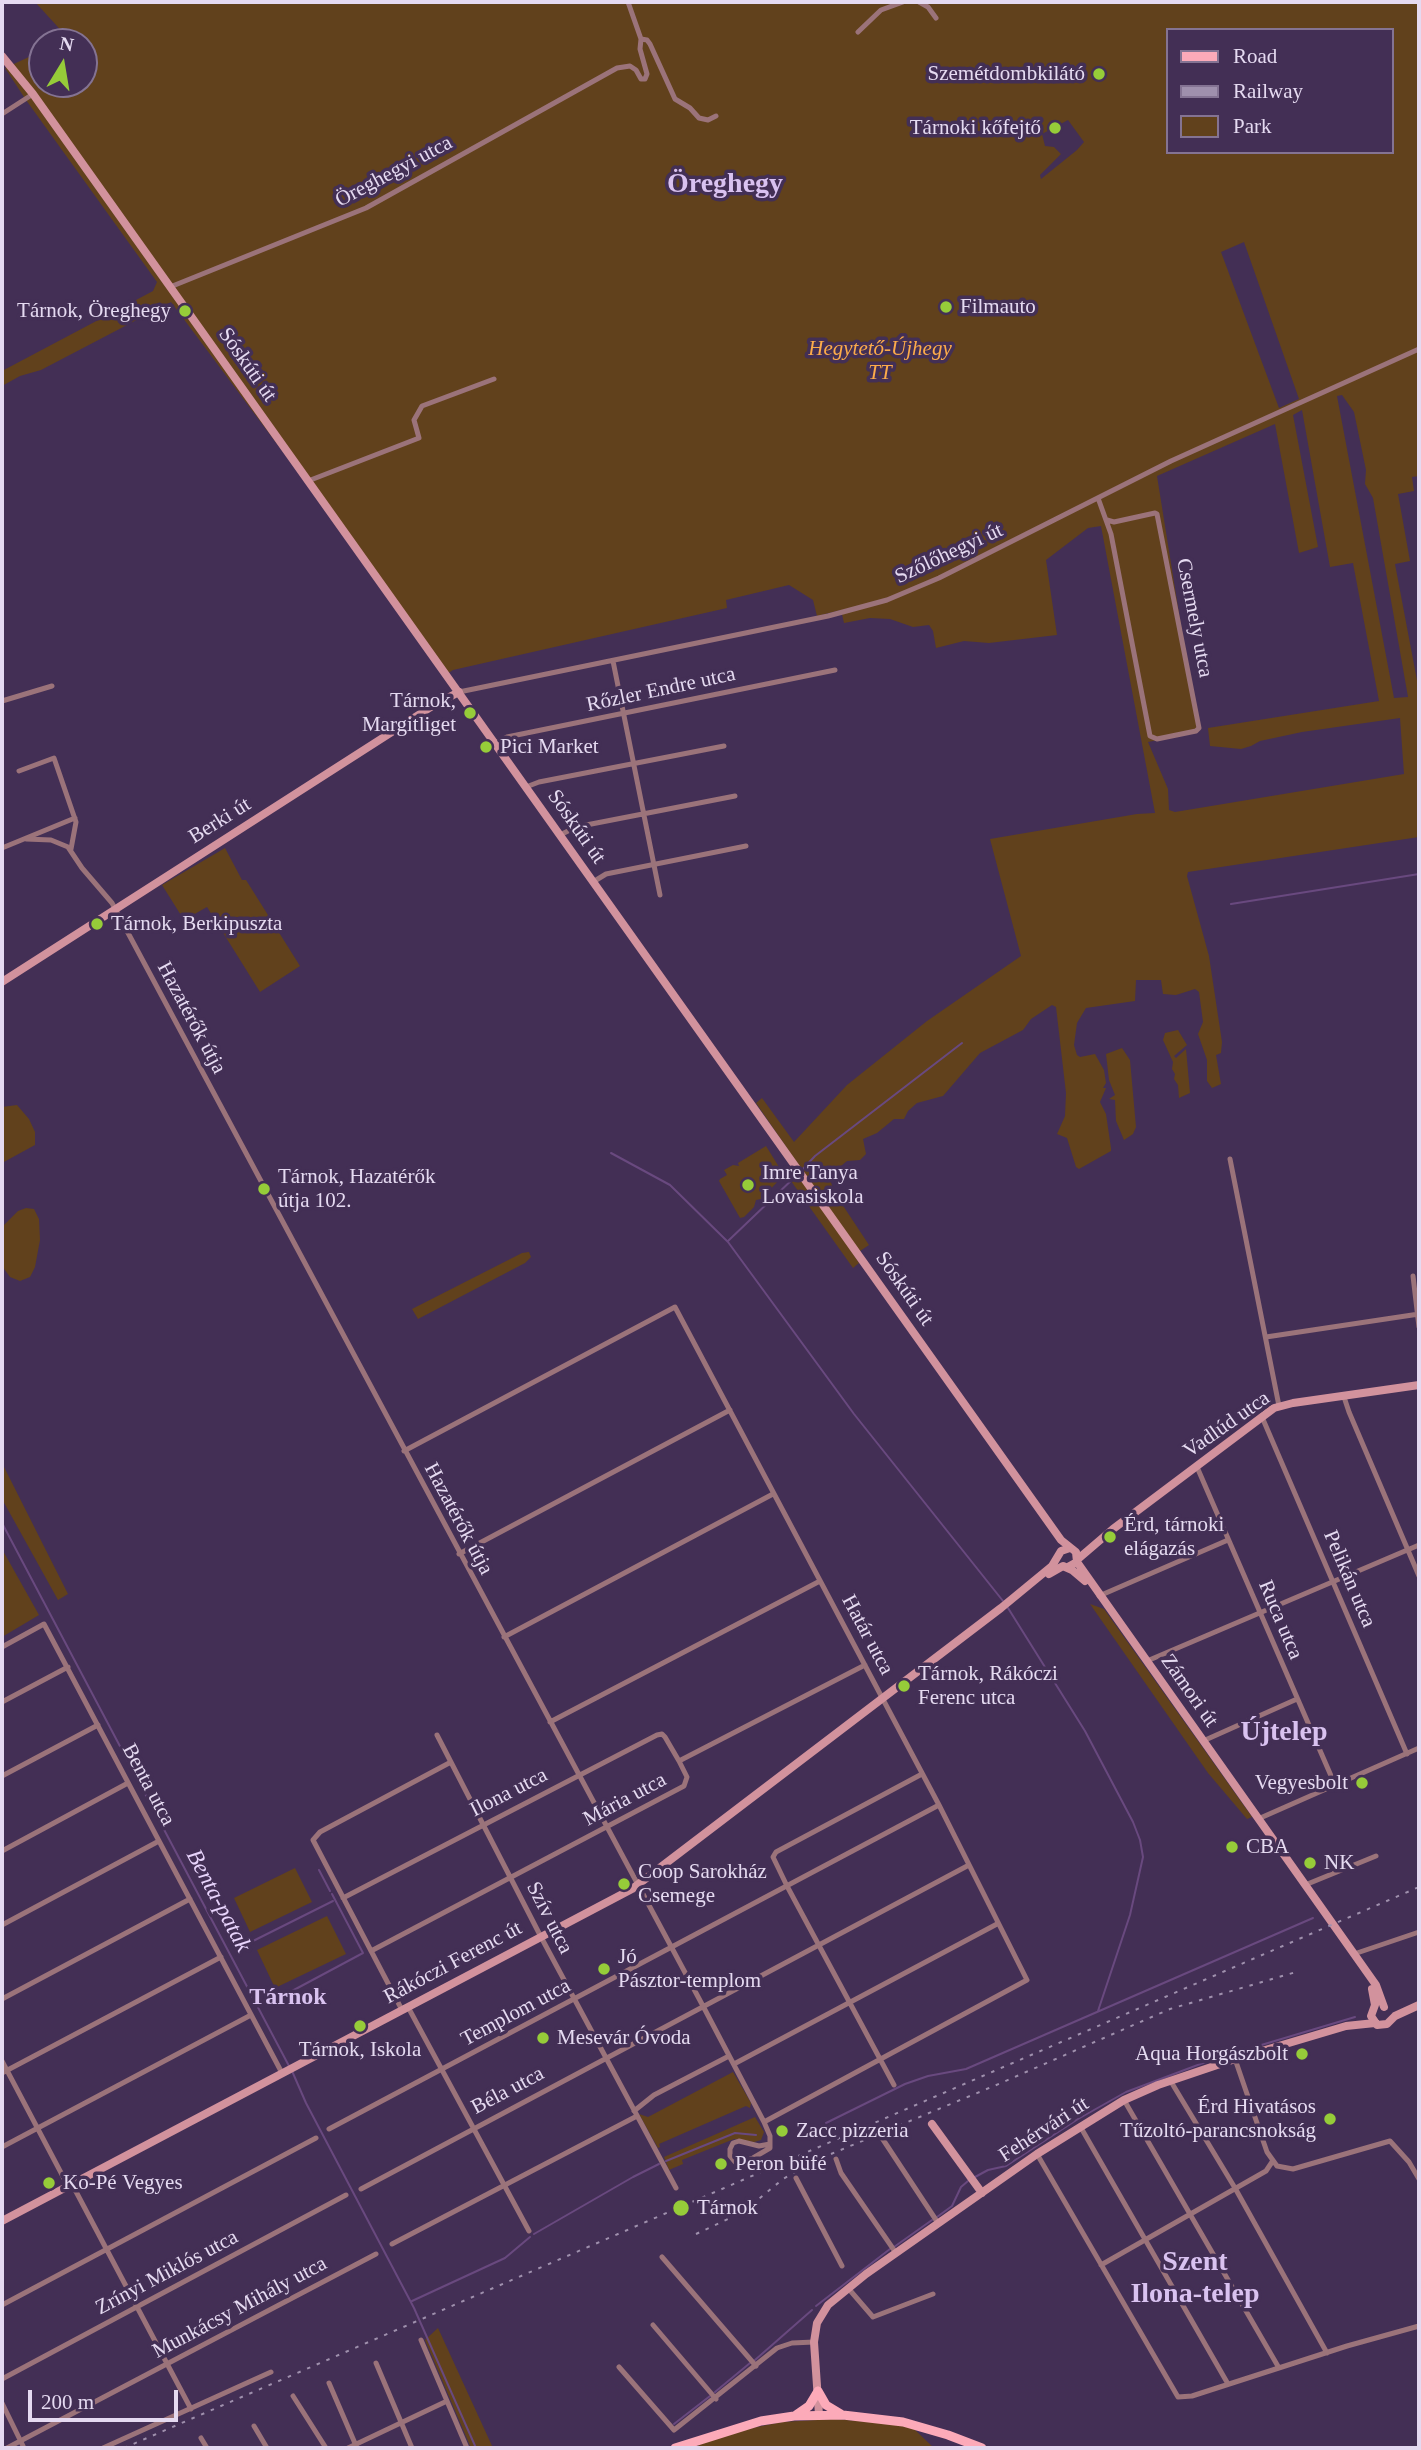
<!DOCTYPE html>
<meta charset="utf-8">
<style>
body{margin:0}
#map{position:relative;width:1421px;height:2450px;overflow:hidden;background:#432f55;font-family:"Times New Roman",serif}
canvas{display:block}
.frame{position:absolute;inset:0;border:4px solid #e5daf1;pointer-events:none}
.legend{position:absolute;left:1166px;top:28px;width:228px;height:126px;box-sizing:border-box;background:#432f55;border:2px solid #847393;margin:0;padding:9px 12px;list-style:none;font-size:21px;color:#e5daf1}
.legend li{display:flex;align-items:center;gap:14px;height:35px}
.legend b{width:35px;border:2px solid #847393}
.north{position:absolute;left:28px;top:28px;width:70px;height:70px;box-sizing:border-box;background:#432f55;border:2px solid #847393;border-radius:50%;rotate:11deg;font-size:19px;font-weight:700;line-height:28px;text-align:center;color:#e5daf1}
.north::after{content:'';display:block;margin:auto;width:24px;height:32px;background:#96cc39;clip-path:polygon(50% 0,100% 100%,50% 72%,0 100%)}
.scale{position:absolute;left:28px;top:2390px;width:150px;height:32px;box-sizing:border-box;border:4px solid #e5daf1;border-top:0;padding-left:9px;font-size:21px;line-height:24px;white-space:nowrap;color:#e5daf1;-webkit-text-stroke:5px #432f55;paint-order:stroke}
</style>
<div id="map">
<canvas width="1421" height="2450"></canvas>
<div class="frame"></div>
<ul class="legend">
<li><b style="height:9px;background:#fcaab9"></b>Road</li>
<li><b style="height:9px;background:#9f90ad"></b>Railway</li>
<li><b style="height:19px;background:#61411c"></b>Park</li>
</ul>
<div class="north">N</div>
<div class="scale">200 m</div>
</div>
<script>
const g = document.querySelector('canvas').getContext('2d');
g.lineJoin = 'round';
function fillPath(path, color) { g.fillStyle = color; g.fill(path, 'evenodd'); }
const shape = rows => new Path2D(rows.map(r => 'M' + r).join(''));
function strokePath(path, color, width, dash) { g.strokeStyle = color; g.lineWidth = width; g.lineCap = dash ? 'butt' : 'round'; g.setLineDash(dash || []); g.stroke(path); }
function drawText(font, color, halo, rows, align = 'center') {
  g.font = font + ' "Times New Roman",serif'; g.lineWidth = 7; g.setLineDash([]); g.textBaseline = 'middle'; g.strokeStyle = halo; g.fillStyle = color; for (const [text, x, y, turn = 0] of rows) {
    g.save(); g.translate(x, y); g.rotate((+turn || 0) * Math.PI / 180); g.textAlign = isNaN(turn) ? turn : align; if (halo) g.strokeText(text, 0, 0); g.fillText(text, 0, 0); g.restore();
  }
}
const green = shape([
 [35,2,1419,2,1419,476,1412,477,1414,491,1398,494,1410,561,1395,564,1419,691,1419,837,1188,872,1187,876,1209,956,1222,1042,1221,1053,1216,1055,1221,1084,1212,1088,1207,1081,1207,1060,1198,1034,1203,1022,1199,992,1195,989,1176,995,1163,994,1161,980,1136,980,1135,1001,1086,1008,1077,1023,1074,1045,1077,1055,1080,1057,1095,1054,1104,1070,1106,1083,1103,1088,1106,1088,1100,1102,1106,1114,1111,1148,1111,1151,1079,1169,1076,1167,1067,1138,1057,1134,1065,1116,1066,1093,1056,1007,1052,1005,1031,1019,1023,1030,980,1053,943,1096,917,1103,908,1111,904,1119,894,1119,877,1133,863,1139,866,1154,860,1160,847,1161,829,1176,834,1192,869,1245,854,1255,859,1263,853,1268,786,1174,798,1164,756,1103,762,1098,794,1142,847,1085,927,1021,1021,956,990,839,1137,814,1155,813,1101,526,1088,528,1046,560,1057,635,989,643,964,641,936,648,933,631,929,625,913,627,890,619,870,618,844,623,841,610,817,616,813,600,789,585,726,600,727,608,453,670,444,676,301,476,171,302,41,370,20,376,2,386,2,371,153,291,157,282,26,100,5,68,42,51,42,84,84,84,84,42,61,42,68,38],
 [1167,30,1391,30,1391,152,1167,152],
 [1068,120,1084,142,1077,150,1041,179,1040,175,1061,154,1054,147,1045,146,1042,134],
 [1244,242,1299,399,1279,408,1221,252],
 [1342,395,1354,412,1366,470,1365,484,1373,498,1408,697,1394,698,1337,396],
 [1302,410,1330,567,1353,563,1379,701,1208,728,1210,746,1241,749,1251,746,1260,741,1302,732,1400,718,1404,774,1175,812,1169,810,1168,789,1148,742,1198,732,1157,476,1275,424,1299,553,1318,547,1293,415],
 [225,848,242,880,246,880,300,966,260,992,207,907,184,920,162,885],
 [1178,1030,1187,1045,1174,1056,1176,1058,1186,1049,1190,1093,1179,1098,1178,1085,1174,1079,1175,1074,1172,1069,1173,1062,1163,1040,1165,1033],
 [1122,1048,1130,1060,1136,1127,1133,1134,1124,1140,1116,1121,1115,1100,1109,1099,1115,1095,1109,1080,1106,1054],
 [17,1105,29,1119,35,1132,35,1145,2,1163,2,1107],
 [766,1146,784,1175,761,1199,756,1200,754,1207,744,1217,740,1218,719,1181,720,1179,727,1175,724,1170,733,1165,739,1166,738,1163],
 [26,1208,34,1209,39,1219,40,1240,35,1267,30,1277,20,1281,10,1277,2,1266,2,1227,18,1211],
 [529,1252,531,1257,525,1263,418,1319,412,1309,522,1253],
 [2,1463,68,1594,58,1600,2,1499],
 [2,1549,39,1615,2,1637],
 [1090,1604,1104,1609,1252,1817,1247,1819,1208,1773],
 [295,1868,312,1902,250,1932,234,1898],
 [327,1916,346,1954,275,1988,257,1950],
 [733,2072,751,2103,750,2108,746,2106,659,2144,660,2147,658,2148,639,2114,648,2117],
 [755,2117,764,2132,761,2140,754,2142,734,2139,682,2160,683,2164,669,2170,664,2157],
 [438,2328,493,2448,471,2448,425,2340],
 [834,2419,895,2424,914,2429,934,2448,694,2448,704,2442,737,2431,782,2422]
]);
const stream = shape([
 [1231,904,1419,874],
 [611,1153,670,1185,728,1242,854,1414,1003,1601],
 [801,1171,815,1156,962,1043],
 [728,1241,797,1175],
 [2,1523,289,2066],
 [1008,1608,1085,1731,1133,1822,1140,1840,1143,1857,1130,1915,1098,2011],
 [319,1870,330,1891],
 [253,1941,333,1901],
 [277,1999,363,1953,332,1894],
 [292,2071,306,2103,414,2308,476,2448],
 [826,2123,905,2084,928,2076,966,2069,1313,1918],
 [666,2161,735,2133,756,2135],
 [975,2177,988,2170,1006,2166,1078,2119,1126,2092,1211,2060,1355,2017],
 [937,2217,952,2206,961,2187,968,2181],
 [534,2234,633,2177,659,2164],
 [894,2247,932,2220],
 [412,2301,505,2258,530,2237],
 [816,2306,890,2249],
 [755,2360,812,2310],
 [715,2392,750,2363],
 [674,2424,710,2396]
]);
const street = shape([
 [919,2,928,7,936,18],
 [858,32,881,10,903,2],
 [641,39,647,40,650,44,675,99,690,108,699,118,708,120,716,116],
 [2,114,33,94],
 [170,287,366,208,617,68,630,66,636,70,641,79,645,79,647,74,640,49,641,39,628,2],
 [308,481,419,438,414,420,422,406,494,379],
 [1098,498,1111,534,1150,736,1157,739,1196,731,1199,728,1157,514,1155,513,1114,522,1107,520],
 [613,661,660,895],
 [459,692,828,616,887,600,939,578,1171,461,1419,349],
 [2,701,52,686],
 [495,743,507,737,835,670],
 [19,771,54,758,76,822,71,849],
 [526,787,539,782,724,746],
 [560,835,576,827,735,796],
 [26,839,51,840,68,847,82,868,112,903,703,2006,764,2122,770,2136,770,2144],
 [2,848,75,818],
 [593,882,606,874,746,846],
 [1230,1159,1279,1406],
 [1413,1276,1419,1327],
 [1266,1337,1419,1314],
 [1344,1397,1349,1412,1419,1576],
 [1262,1417,1407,1754],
 [404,1451,675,1307,939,1805,1027,1980,764,2122],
 [1197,1467,1335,1785],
 [459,1554,730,1410],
 [1099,1596,1228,1540],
 [504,1637,773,1494],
 [2,1647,44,1624,282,2073],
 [1147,1661,1419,1545],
 [2,1702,68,1667],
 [550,1722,820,1581],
 [437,1735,541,1937,676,2188],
 [1203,1741,1297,1699],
 [2,1776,98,1725],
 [1258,1819,1419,1748],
 [2,1851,128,1783],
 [1305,1885,1376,1856],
 [343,1898,657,1735,662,1734,665,1737,679,1761],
 [2,1925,159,1841],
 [371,1951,684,1786,687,1777,679,1761,865,1665],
 [1354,1954,1419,1932],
 [2,1999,190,1899],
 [408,2007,529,2231],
 [402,2010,313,1840,320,1832,451,1762],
 [1235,2059,1267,2152,1277,2166,1293,2169,1390,2141,1409,2162,1419,2179],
 [2,2061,68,2186],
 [734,2064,997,1924],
 [2,2073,221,1957],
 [1170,2080,1235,2188,1327,2353],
 [894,2085,787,1886,773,1857,776,1852,922,1774],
 [1124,2100,1279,2368],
 [634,2111,654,2095,729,2056],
 [1080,2126,1228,2384],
 [329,2129,939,1805],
 [882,2138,938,2223],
 [739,2141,759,2146,770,2144,770,2148,753,2158,741,2162,735,2162,730,2156,730,2149,733,2143,739,2141],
 [2,2147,251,2015],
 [1037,2154,1178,2397,1192,2396,1347,2346,1419,2326],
 [836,2159,841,2173,896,2253],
 [796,2178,842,2266],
 [72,2184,191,2409],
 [361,2189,969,1865],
 [392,2244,637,2116],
 [662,2257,756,2366],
 [1101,2265,1266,2171,1272,2162],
 [848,2288,873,2317,933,2294],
 [2,2305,316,2138],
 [653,2325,716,2399],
 [421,2340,467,2448],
 [376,2363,412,2448],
 [619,2367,674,2430,777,2348,792,2343,814,2342],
 [2,2379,346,2195],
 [329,2383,357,2448],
 [293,2396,326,2448],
 [2,2403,24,2448],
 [254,2426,267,2448],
 [201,2438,207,2448],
 [7,2448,376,2254],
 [103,2448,271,2372],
 [348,2448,447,2401]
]);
const secondary = shape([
 [2,56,33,94,1061,1540,1076,1552,1077,1562,1068,1567],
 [2,982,434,705,459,692],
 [1078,1559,1113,1529,1274,1408,1293,1403,1419,1385],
 [1077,1562,1376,1985,1384,2007],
 [1049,1574,1063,1566,1072,1570,1085,1581],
 [1372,1989,1375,2005,1371,2016,1377,2025,1387,2024,1395,2016,1419,2005],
 [932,2124,982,2193],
 [2,2221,632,1889,1001,1608,1052,1566,1061,1551,1070,1548],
 [819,2415,814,2342,817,2323,828,2305,866,2274,1037,2154,1124,2100,1158,2085,1235,2059,1346,2026,1375,2023]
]);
const primary = shape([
 [818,2391,826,2405,841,2414],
 [796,2415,809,2406,818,2391],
 [675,2448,761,2421,794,2416,843,2415,903,2422,948,2435,982,2448]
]);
const rail = shape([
 [831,2154,1001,2083,1170,2009,1296,1972],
 [696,2234,743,2212,783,2179,816,2160],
 [124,2448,1419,1887]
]);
const markers = [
 [1099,74,7,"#96cc39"],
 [1055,128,7,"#96cc39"],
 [946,307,7,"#96cc39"],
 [185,311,7,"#96cc39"],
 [470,713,7,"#96cc39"],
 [486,747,7,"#96cc39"],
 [97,924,7,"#96cc39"],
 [748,1185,7,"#96cc39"],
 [264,1189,7,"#96cc39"],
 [1110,1537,7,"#96cc39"],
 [904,1686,7,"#96cc39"],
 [1362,1783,7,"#96cc39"],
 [1232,1847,7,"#96cc39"],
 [1310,1863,7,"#96cc39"],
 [624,1884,7,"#96cc39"],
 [604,1969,7,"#96cc39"],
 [360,2026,7,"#96cc39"],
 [543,2038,7,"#96cc39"],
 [1302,2054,7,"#96cc39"],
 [1330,2119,7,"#96cc39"],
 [782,2131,7,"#96cc39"],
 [721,2164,7,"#96cc39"],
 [49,2183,7,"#96cc39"],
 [681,2208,9,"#96cc39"]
];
const poiNames = [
 ["Szemétdombkilátó",1085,74,"right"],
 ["Tárnoki kőfejtő",1041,128,"right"],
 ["Filmauto",960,307],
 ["Tárnok, Öreghegy",171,311,"right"],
 ["Tárnok,",456,701,"right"],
 ["Margitliget",456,725,"right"],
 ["Pici Market",500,747],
 ["Tárnok, Berkipuszta",111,924],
 ["Imre Tanya",762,1173],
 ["Lovasiskola",762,1197],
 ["Tárnok, Hazatérők",278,1177],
 ["útja 102.",278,1201],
 ["Érd, tárnoki",1124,1525],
 ["elágazás",1124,1549],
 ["Tárnok, Rákóczi",918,1674],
 ["Ferenc utca",918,1698],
 ["Vegyesbolt",1348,1783,"right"],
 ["CBA",1246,1847],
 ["NK",1324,1863],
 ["Coop Sarokház",638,1872],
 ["Csemege",638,1896],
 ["Jó",618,1957],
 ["Pásztor-templom",618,1981],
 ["Mesevár Óvoda",557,2038],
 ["Tárnok, Iskola",360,2050,"center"],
 ["Aqua Horgászbolt",1288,2054,"right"],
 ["Érd Hivatásos",1316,2107,"right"],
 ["Tűzoltó-parancsnokság",1316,2131,"right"],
 ["Zacc pizzeria",796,2131],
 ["Peron büfé",735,2164],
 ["Ko-Pé Vegyes",63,2183],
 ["Tárnok",697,2208]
];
const streetNames = [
 ["Öreghegyi utca",394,172,-28],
 ["Sóskúti út",247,365,55],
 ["Szőlőhegyi út",949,554,-25],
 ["Csermely utca",1194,618,79],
 ["Rőzler Endre utca",661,690,-12],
 ["Berki út",220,821,-32],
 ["Sóskúti út",576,827,55],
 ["Hazatérők útja",191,1018,62],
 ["Sóskúti út",904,1289,55],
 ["Vadlúd utca",1227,1425,-35],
 ["Hazatérők útja",458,1519,62],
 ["Pelikán utca",1349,1579,67],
 ["Ruca utca",1280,1620,67],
 ["Határ utca",867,1635,62],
 ["Zámori út",1189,1691,55],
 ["Benta utca",148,1785,62],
 ["Ilona utca",509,1793,-27],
 ["Mária utca",625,1800,-28],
 ["Szív utca",549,1918,63],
 ["Rákóczi Ferenc út",453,1963,-28],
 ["Templom utca",516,2013,-28],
 ["Béla utca",508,2091,-28],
 ["Fehérvári út",1044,2130,-33],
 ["Zrínyi Miklós utca",167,2273,-28],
 ["Munkácsy Mihály utca",240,2308,-28]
];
const parkNames = [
 ["Hegytető-Újhegy",880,349],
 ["TT",880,373]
];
const waterNames = [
 ["Benta-patak",218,1901,62]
];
const quarterNames = [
 ["Tárnok",288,1998]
];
const districtNames = [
 ["Öreghegy",725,185],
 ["Újtelep",1284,1733],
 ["Szent",1195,2263],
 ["Ilona-telep",1195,2295]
];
fillPath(green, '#61411c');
strokePath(stream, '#69497f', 2);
strokePath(street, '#9b737a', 5);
strokePath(secondary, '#d2929d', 8);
strokePath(primary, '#fcaab9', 9);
strokePath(rail, '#9f90ad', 2, [3.5, 7]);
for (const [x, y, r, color] of markers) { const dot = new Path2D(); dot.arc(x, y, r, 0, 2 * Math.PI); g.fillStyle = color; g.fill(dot); strokePath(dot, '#432f55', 2.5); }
drawText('21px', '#e5daf1', '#432f55', poiNames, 'left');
drawText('21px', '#e5daf1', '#432f55', streetNames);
drawText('italic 21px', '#fcab4a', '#432f55', parkNames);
drawText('italic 23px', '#e8d4fc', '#432f55', waterNames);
drawText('bold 24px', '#d9c2f0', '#432f55', quarterNames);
drawText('bold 28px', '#d9c2f0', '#432f55', districtNames);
</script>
